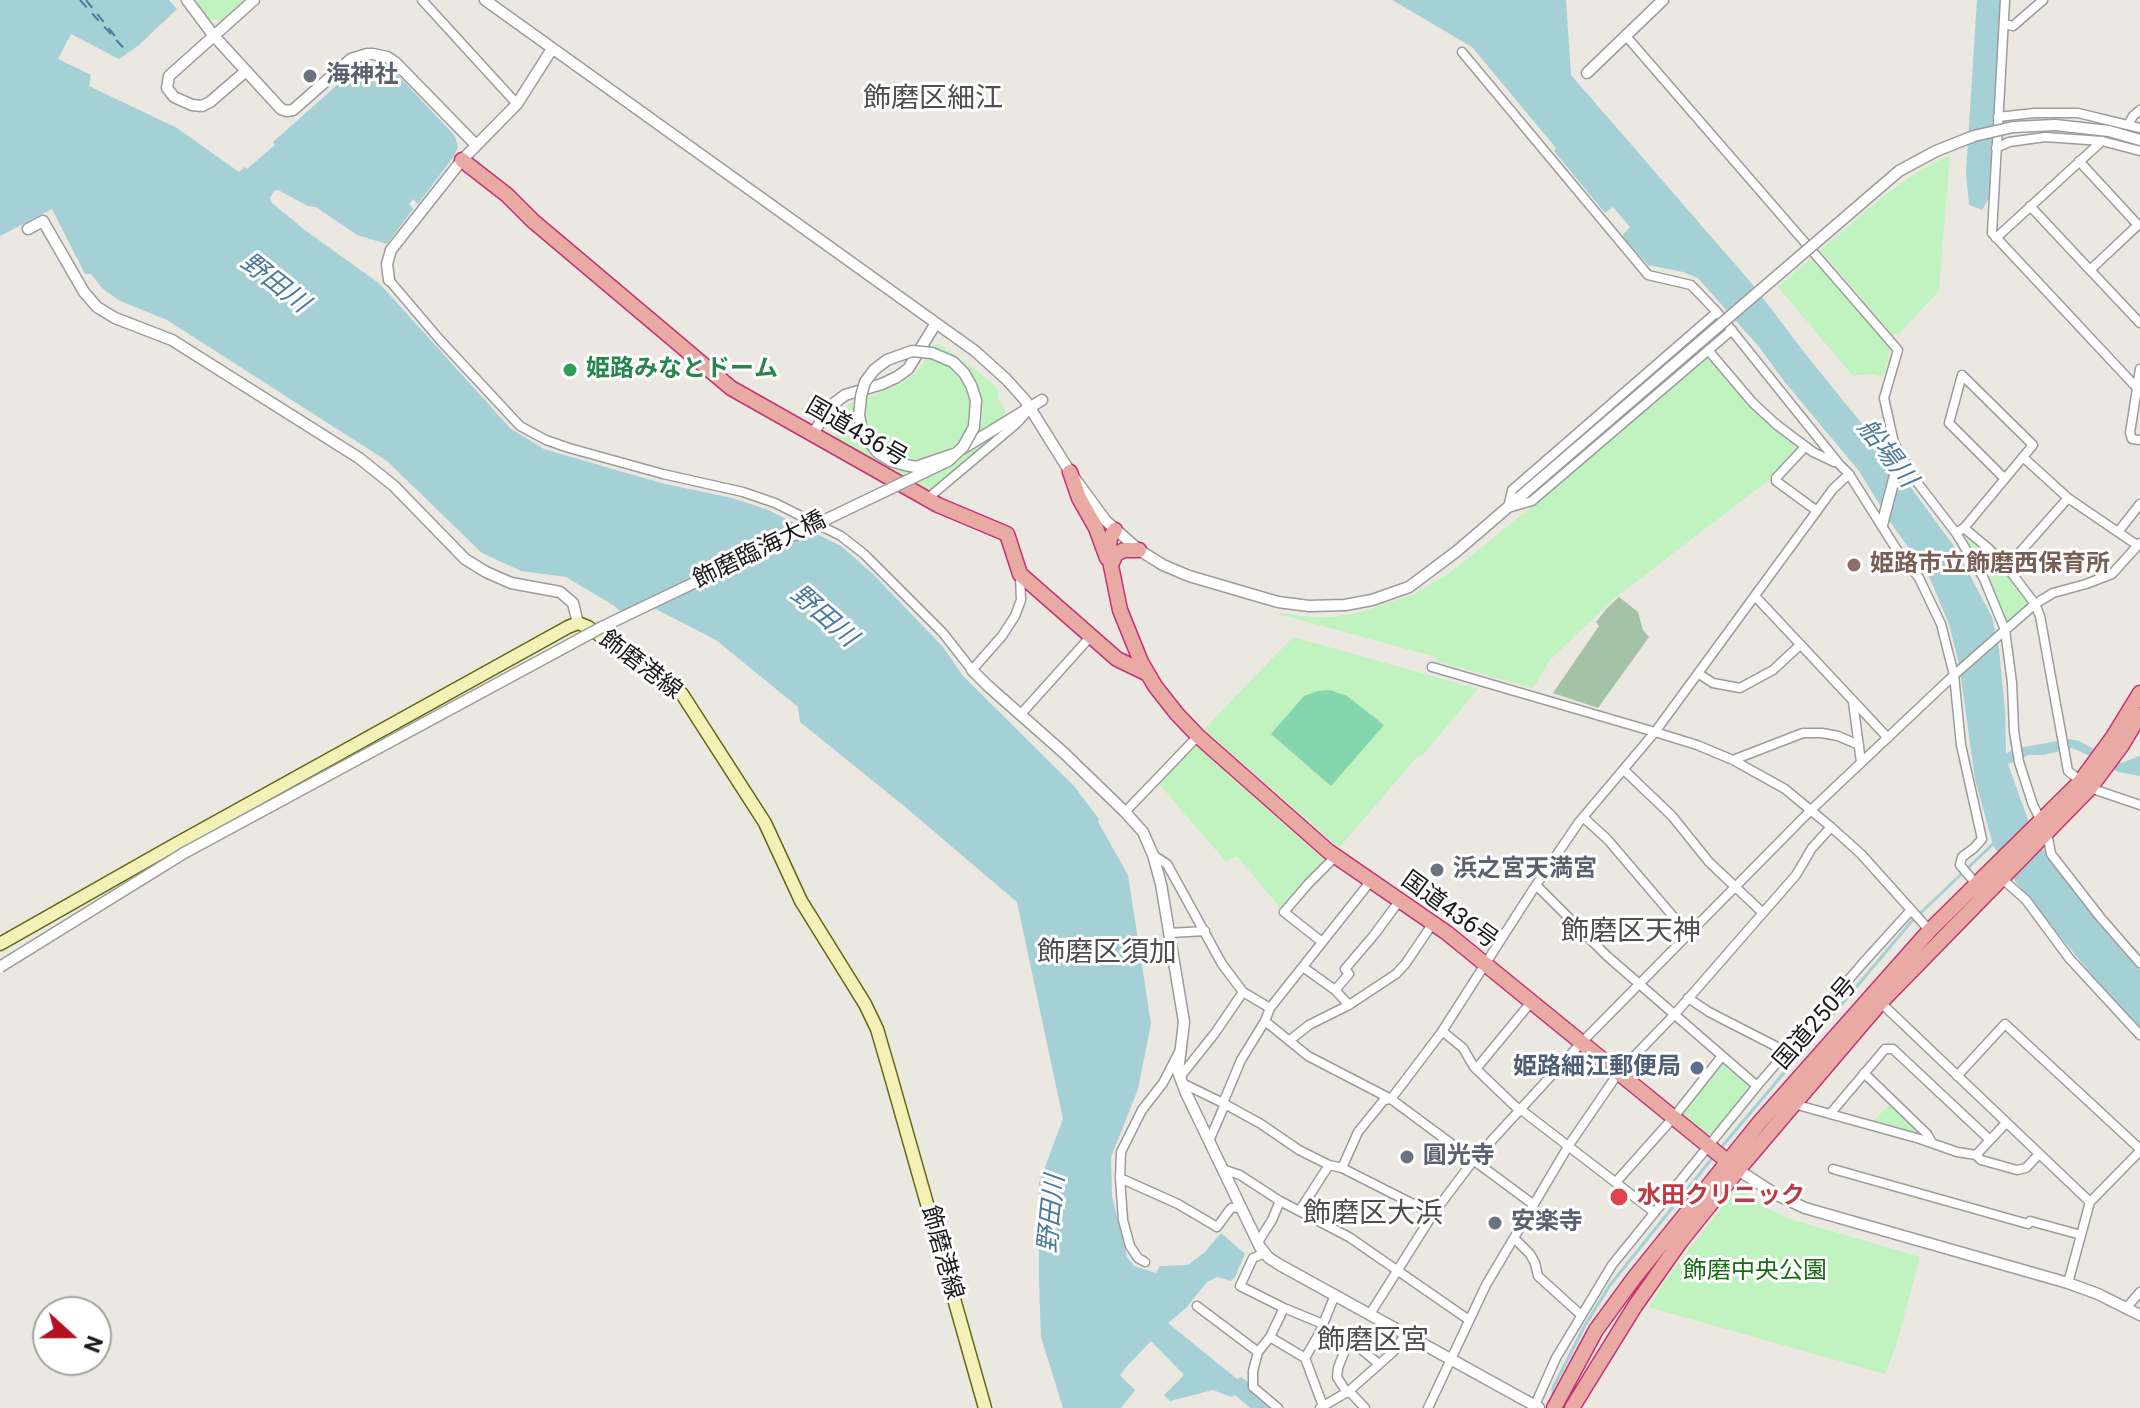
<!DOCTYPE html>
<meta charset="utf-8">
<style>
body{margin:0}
#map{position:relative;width:2140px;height:1408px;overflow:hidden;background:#ebe7e1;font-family:Roboto,sans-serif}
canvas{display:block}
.north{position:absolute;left:32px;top:1296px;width:80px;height:80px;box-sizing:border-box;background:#fff;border:2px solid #a4a4a4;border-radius:50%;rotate:111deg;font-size:22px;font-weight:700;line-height:32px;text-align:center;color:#1b1b1b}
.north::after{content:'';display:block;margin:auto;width:28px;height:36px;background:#b41122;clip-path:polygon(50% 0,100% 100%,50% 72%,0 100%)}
</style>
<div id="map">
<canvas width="2140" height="1408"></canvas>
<div class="north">N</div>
</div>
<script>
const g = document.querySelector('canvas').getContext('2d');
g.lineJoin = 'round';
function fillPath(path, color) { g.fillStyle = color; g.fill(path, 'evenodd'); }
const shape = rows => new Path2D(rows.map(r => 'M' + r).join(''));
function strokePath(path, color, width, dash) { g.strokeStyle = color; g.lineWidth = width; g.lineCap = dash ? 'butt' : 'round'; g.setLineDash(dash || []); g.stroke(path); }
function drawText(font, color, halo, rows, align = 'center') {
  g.font = font + ' Roboto,"Noto Sans JP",sans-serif'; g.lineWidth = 6; g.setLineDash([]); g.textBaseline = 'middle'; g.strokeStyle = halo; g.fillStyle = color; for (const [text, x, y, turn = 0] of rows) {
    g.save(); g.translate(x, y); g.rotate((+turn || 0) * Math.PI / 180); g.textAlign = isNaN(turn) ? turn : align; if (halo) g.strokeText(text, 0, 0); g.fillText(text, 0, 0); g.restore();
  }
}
const cemetery = shape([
 [1619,597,1638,612,1643,630,1649,637,1598,708,1553,693,1599,626,1596,622,1607,608]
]);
const park = shape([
 [195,0,244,0,221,21,208,18],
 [1950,155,1939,291,1899,334,1892,334,1820,250,1891,190,1922,169],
 [1811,258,1891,348,1883,377,1869,374,1853,376,1778,287],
 [936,344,940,344,981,374,995,386,999,392,998,399,1005,410,1004,430,933,489,917,487,838,441,833,430,834,418,840,411,849,404,899,385,916,373],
 [1707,355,1797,444,1800,450,1773,477,1616,597,1549,661,1537,682,1532,688,1436,661,1436,657,1271,612,1312,617,1331,617,1358,613,1414,594,1451,572,1530,508],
 [1967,536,2008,575,2028,603,2008,623,1988,579,1964,539],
 [1293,637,1478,689,1421,757,1418,756,1339,848,1204,729],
 [1196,745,1325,861,1281,909,1237,856,1226,862,1159,784],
 [1721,1064,1726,1064,1748,1084,1749,1089,1713,1134,1706,1134,1683,1116,1683,1110],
 [1891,1103,1920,1130,1922,1136,1872,1122],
 [1744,1192,1766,1208,1790,1219,1920,1257,1896,1346,1885,1374,1648,1307,1671,1272,1731,1196]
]);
const pitch = shape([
 [1330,690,1347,696,1384,725,1331,786,1271,734,1304,696,1318,691]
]);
const water = shape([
 [0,0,169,0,177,9,139,45,119,59,71,34,58,59,91,75,89,86,177,128,239,172,245,167,247,169,275,145,273,142,354,70,368,64,374,63,384,66,395,72,455,136,458,147,454,156,418,204,413,199,409,204,413,209,387,244,357,235,316,207,308,206,278,190,274,191,270,198,272,203,306,231,380,284,511,429,544,449,661,483,732,498,766,509,841,546,874,575,943,647,963,676,1074,786,1099,819,1098,822,1128,875,1151,1024,1138,1089,1111,1157,1112,1196,1127,1257,1134,1266,1156,1273,1160,1266,1188,1265,1205,1252,1221,1233,1245,1254,1235,1277,1231,1281,1217,1277,1207,1282,1186,1308,1168,1323,1237,1379,1241,1377,1249,1383,1250,1388,1271,1408,1250,1408,1235,1395,1231,1397,1213,1390,1170,1401,1164,1395,1184,1375,1151,1341,1126,1367,1120,1375,1135,1390,1121,1408,1063,1408,1041,1337,1039,1280,1039,1183,1063,1119,1017,902,904,806,800,722,798,707,716,640,650,606,629,618,613,605,566,577,521,571,482,553,387,461,167,320,120,301,102,288,91,274,85,274,52,209,0,236],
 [1392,0,1566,0,1571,75,1753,285,1807,356,1884,451,1956,549,1992,617,1999,649,2005,710,2006,753,2023,747,2070,739,2079,741,2121,763,2140,756,2140,776,2118,772,2086,754,2072,748,2044,755,2029,755,2008,764,2028,820,2047,857,2140,970,2140,1027,2117,1005,2054,929,2015,881,1993,845,1975,779,1959,664,1949,624,1929,576,1893,526,1859,471,1784,381,1760,348,1698,278,1683,272,1648,265,1622,236,1630,227,1613,207,1605,213,1554,151,1556,148,1472,47],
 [1977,0,2001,0,1989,198,1982,210,1969,205,1966,173]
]);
const stream = shape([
 [1719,1150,1911,922,1994,843],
 [1553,1396,1553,1388,1584,1327,1610,1285,1714,1156]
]);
const ferry = shape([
 [80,0,128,53],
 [86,0,115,36]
]);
const minor = shape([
 [422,0,517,104],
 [2005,0,1992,233,2137,388],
 [2004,24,2013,26,2043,0],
 [1626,36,1898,350,1884,398,1894,443,1913,477,1956,533,1964,528,2033,445,1962,375,1949,423,2004,478],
 [1462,52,1648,275,1691,285,1717,312,1839,464,1849,474,1895,547,1919,578,1941,624,1954,675,1961,745,1982,839,1974,848,1962,857,1960,865,1977,885],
 [1998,117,2034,113,2078,113,2140,128],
 [2128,125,2133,116,2140,110],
 [1996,148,2009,142,2045,137,2102,141,2140,151],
 [2030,206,2090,270,2138,225,2079,161],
 [1996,238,2102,141],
 [2090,270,2140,323],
 [389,280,440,340,520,426,546,440,569,448,663,474,743,492,775,503,841,536,864,554,943,633,972,670,1002,636,1015,616,1021,600,1020,576],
 [1708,350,1753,403,1777,425,1813,452,1834,462],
 [2140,369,2130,433,2132,439,2140,440],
 [1805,447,1776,478,1776,481,1817,511],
 [2024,458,2068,498,2137,545],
 [927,499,1016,424,1025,414],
 [1508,508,1512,490,1717,312],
 [1508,508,1532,501,1732,330],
 [1964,528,1988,548,2007,567,2035,604,2040,616,2068,771,2090,788,2140,805],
 [2118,532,2140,504],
 [1956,533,1984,579,2005,630,2012,683,2014,731,2019,762,2033,805,2047,833,2051,854,2100,917,2140,963],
 [2007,567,2068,498],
 [1755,596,1888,738],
 [1432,667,1655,732,1697,745,1733,760,1785,789,1831,827,1861,854,1931,932],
 [1699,674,1713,683,1740,688,1773,670,1800,645],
 [1853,702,1861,762],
 [1021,714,1091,636],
 [1733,760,1803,733,1822,733,1838,736,1859,745],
 [1624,770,1672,816,1709,862,1763,913],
 [1125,812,1198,736],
 [1583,817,1608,840,1689,935],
 [1153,855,1167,864,1222,964,1243,992,1270,1008],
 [1999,876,2026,900,2069,958,2140,1035],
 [1536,885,1607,956,1757,1086],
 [1170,933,1205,931],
 [1322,942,1284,912,1309,883,1335,857],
 [1303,967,1335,990,1349,1005],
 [1335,990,1349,974,1345,969,1374,935,1400,900],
 [1688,998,1709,1012,1787,1052],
 [1878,1000,2090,1202],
 [1265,1021,1308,1056,1391,1099,1534,1205],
 [1442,1031,1463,1048,1474,1067,1519,1110],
 [1290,1040,1309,1025,1349,1005,1396,974,1406,963,1433,923],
 [1476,1069,1532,1001],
 [1864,1073,1927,1134,1932,1143],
 [1957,1076,2005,1024,2140,1149],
 [1180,1077,1215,1033,1243,992],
 [1182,1083,1223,1103,1261,1124,1299,1150,1329,1165,1342,1168,1433,1214],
 [1223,1103,1241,1060,1265,1021,1270,1008,1370,882],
 [1794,1104,1920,1139,1957,1152,1976,1155,2006,1123],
 [1520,1109,1654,1212],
 [1830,1114,1885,1049,1893,1049,1990,1140],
 [1209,1141,1225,1104],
 [1976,1155,1981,1160,2017,1170,2026,1168,2039,1154],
 [1342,1168,1358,1132,1384,1100,1391,1099,1441,1033,1536,885,1579,822,1655,732,1833,489,1849,474],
 [1222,1169,1240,1175,1280,1201,1349,1237,1469,1320],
 [1833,1169,2028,1224,2030,1221,2081,1235],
 [1120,1178,1178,1204,1217,1227,1231,1208,1241,1207],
 [1616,1182,1673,1118,1722,1056],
 [1300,1210,1329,1165],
 [1514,1238,1530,1254,1535,1263,1538,1276,1581,1315],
 [1258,1242,1272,1220,1280,1201],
 [1265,1253,1253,1258,1240,1286,1284,1308,1323,1324],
 [1145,1262,1138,1258,1130,1246,1123,1220,1120,1178,1121,1152,1142,1110,1163,1083,1179,1052],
 [2068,1283,2090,1202,2140,1151],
 [1197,1306,1258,1352],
 [2127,1307,2140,1292],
 [1370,1314,1433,1214,1473,1161,1582,1042,1811,810,1954,675,2035,604,2053,593,2086,584,2112,574,2140,543],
 [1270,1337,1305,1358],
 [1349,1391,1365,1408],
 [1347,1393,1337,1377,1338,1368,1348,1342,1362,1350,1379,1364],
 [1535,1405,1556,1358,1612,1265,1757,1086,1863,963,1911,910],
 [1323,1406,1305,1358,1319,1334,1335,1295],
 [1278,1408,1253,1387,1253,1371,1258,1352,1270,1337,1284,1308],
 [1320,1408,1349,1391,1393,1352,1406,1334],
 [1428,1408,1486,1285,1569,1145,1619,1072,1674,1015,1796,875,1812,848,1831,827]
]);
const tertiary = shape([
 [187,0,214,36,281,109,287,111,293,110,351,59,367,54,373,54,387,57,396,63,476,145],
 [485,0,975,351,1006,379,1025,400,1070,472,1106,521,1139,550,1163,565,1189,576,1278,602,1309,606,1345,605,1372,600,1409,587,1457,551,1650,385],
 [246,71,210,102,202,106,192,105,174,97,167,88,169,76,254,0],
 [1587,73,1663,0],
 [2055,125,2109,131,2140,140],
 [28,229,43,221,84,292,97,307,115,318,172,340,359,458,394,486,465,559,486,572,511,583,560,592,573,603,578,623],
 [389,280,387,264,391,250,462,160,517,104,552,49],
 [813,433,832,405,845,395,882,384,897,377,908,369,936,323],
 [962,449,1042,400],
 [1882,525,1900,456],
 [972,670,988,686,1064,753,1125,812,1143,832,1153,855,1161,884,1184,1022,1178,1072,1186,1093,1260,1247,1269,1258,1280,1265,1539,1408],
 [1738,1170,1777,1195,1805,1208,2068,1283,2098,1294,2140,1315]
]);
const secondary = shape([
 [0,944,169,848,568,627,578,623,588,627,682,694,765,823,801,901,865,1004,877,1029,889,1070,985,1408]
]);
const trunk = shape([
 [462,160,507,195,533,221,731,388,938,505,1007,534,1020,574,1117,659,1148,674],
 [1070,472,1079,498,1096,528,1107,558],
 [1115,530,1110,538,1109,546,1111,566,1120,610,1141,662,1155,686,1177,714,1198,736,1328,851,1447,933,1738,1170],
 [1111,565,1116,554,1124,550,1139,550],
 [1554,1408,1596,1330,1634,1278,1759,1123,1930,930,2080,782,2113,737,2140,693],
 [1572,1408,1635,1306,1680,1242,1738,1170,1881,1002,2090,788,2122,745,2140,715]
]);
const tertiaryBridge = shape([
 [1650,385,1899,171,1936,151,1974,136,2013,127,2055,125],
 [0,967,184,853,604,626,948,461,963,447,974,427,976,400,971,385,964,373,953,362,932,353,912,351,887,360,874,370,865,382,861,396,859,416,862,429,868,440,878,453,891,461,905,465,916,467,954,454]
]);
const markers = [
 [310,76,8,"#6b7280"],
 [570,370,8,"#2e9e5b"],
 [1854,565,8,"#8d6e63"],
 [1437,870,8,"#6b7280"],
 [1697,1068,8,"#5c6f8a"],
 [1407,1157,8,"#6b7280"],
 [1619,1197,10,"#e0444e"],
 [1495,1223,8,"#6b7280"]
];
const worshipNames = [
 ["海神社",326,76],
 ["浜之宮天満宮",1453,870],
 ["圓光寺",1423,1157],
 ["安楽寺",1511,1223]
];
const leisureNames = [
 ["姫路みなとドーム",586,370]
];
const streetNames = [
 ["国道436号",856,433,30],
 ["飾磨臨海大橋",760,551,-26],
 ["飾磨港線",640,666,37],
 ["国道436号",1449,911,36],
 ["国道250号",1816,1024,-49],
 ["飾磨港線",941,1253,74]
];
const educationNames = [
 ["姫路市立飾磨西保育所",1870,565]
];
const serviceNames = [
 ["姫路細江郵便局",1681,1068]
];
const healthNames = [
 ["水田クリニック",1637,1197]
];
const parkNames = [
 ["飾磨中央公園",1755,1272]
];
const waterNames = [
 ["野田川",274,284,38],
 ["船場川",1886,454,52],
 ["野田川",823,617,41],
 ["野田川",1053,1214,-84]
];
const quarterNames = [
 ["飾磨区細江",933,100],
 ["飾磨区天神",1631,933],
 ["飾磨区須加",1107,954],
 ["飾磨区大浜",1373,1215],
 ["飾磨区宮",1373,1342]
];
fillPath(cemetery, '#a4c2a6');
fillPath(park, '#c1f3c0');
fillPath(pitch, '#85d5ae');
fillPath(water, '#a5d0d6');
strokePath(stream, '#a5d0d6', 3);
strokePath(ferry, '#4e7b9a', 2, [10, 8]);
strokePath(minor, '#9c9c9c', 11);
strokePath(tertiary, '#9c9c9c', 13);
strokePath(secondary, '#65660e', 15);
strokePath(trunk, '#c53274', 17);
strokePath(minor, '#fff', 8);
strokePath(tertiary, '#fff', 10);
strokePath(secondary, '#f3f0b8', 12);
strokePath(trunk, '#e8aaa2', 14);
strokePath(tertiaryBridge, '#9c9c9c', 13, []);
strokePath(tertiaryBridge, '#fff', 10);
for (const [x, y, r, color] of markers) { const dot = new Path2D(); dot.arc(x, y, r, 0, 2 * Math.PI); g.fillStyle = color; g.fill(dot); strokePath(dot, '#fff', 3); }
drawText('bold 24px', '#5b616d', '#fff', worshipNames, 'left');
drawText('bold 24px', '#27864d', '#fff', leisureNames, 'left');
drawText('24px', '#1b1b1b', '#fff', streetNames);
drawText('bold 24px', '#785e54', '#fff', educationNames, 'left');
drawText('bold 24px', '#4e5e75', '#fff', serviceNames, 'right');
drawText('bold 24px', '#be3a42', '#fff', healthNames, 'left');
drawText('24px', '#166d14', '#fff', parkNames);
drawText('italic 26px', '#4e7b9a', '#fff', waterNames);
drawText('28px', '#4e4e4e', '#fff', quarterNames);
</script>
